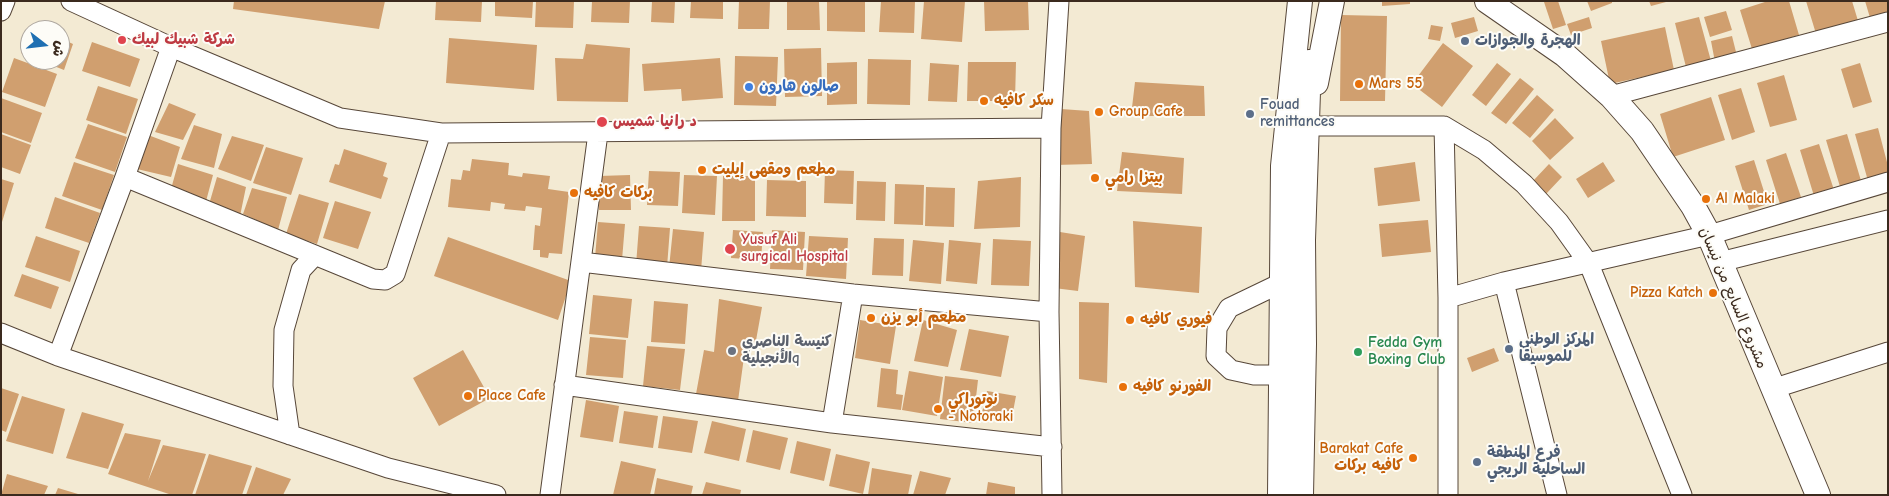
<!DOCTYPE html>
<meta charset="utf-8">
<style>
body{margin:0}
#map{position:relative;width:1889px;height:496px;overflow:hidden;background:#f3ead3;font-family:"Comic Neue","Playpen Sans Arabic",sans-serif}
canvas{display:block}
.frame{position:absolute;inset:0;border:2px solid #3b2a1e;pointer-events:none}
.north{position:absolute;left:20px;top:20px;width:50px;height:50px;box-sizing:border-box;background:#fdfcf7;border:1px solid #afa8a0;border-radius:50%;rotate:106deg;font-size:14px;font-weight:700;line-height:20px;text-align:center;color:#3b2a1e}
.north::after{content:'';display:block;margin:auto;width:18px;height:22px;background:#1f6fb2;clip-path:polygon(50% 0,100% 100%,50% 72%,0 100%)}
</style>
<div id="map">
<canvas width="1889" height="496"></canvas>
<div class="frame"></div>
<div class="north">ش</div>
</div>
<script>
const g = document.querySelector('canvas').getContext('2d');
g.lineJoin = 'round';
function fillPath(path, color) { g.fillStyle = color; g.fill(path, 'evenodd'); }
const shape = rows => new Path2D(rows.map(r => 'M' + r).join(''));
function strokePath(path, color, width, dash) { g.strokeStyle = color; g.lineWidth = width; g.lineCap = dash ? 'butt' : 'round'; g.setLineDash(dash || []); g.stroke(path); }
function drawText(font, color, halo, rows, align = 'center') {
  g.font = font + ' "Comic Neue","Playpen Sans Arabic",sans-serif'; g.lineWidth = 4; g.setLineDash([]); g.textBaseline = 'middle'; g.strokeStyle = halo; g.fillStyle = color; for (const [text, x, y, turn = 0] of rows) {
    g.save(); g.translate(x, y); g.rotate((+turn || 0) * Math.PI / 180); g.textAlign = isNaN(turn) ? turn : align; if (halo) g.strokeText(text, 0, 0); g.fillText(text, 0, 0); g.restore();
  }
}
const building = shape([
 [234,1,385,1,379,29,233,9],
 [436,1,482,1,481,22,435,20],
 [495,1,533,1,532,18,495,16],
 [536,1,574,1,573,28,535,27],
 [592,1,630,1,629,23,591,22],
 [652,1,675,1,674,23,651,22],
 [691,1,723,1,723,19,690,18],
 [739,1,770,1,769,29,738,29],
 [787,1,819,1,820,30,787,30],
 [827,1,865,1,865,32,827,31],
 [881,1,915,1,914,33,879,32],
 [924,1,965,1,962,42,921,39],
 [984,1,1028,1,1029,30,985,31],
 [1382,1,1410,1,1410,4,1382,6],
 [1558,1,1566,25,1553,29,1544,2],
 [1587,1,1612,1,1612,3,1591,11],
 [1649,1,1666,1,1666,2,1651,6],
 [1768,1,1789,1,1799,35,1752,49,1740,10],
 [1806,1,1852,1,1859,24,1817,37],
 [1865,1,1888,1,1888,16,1871,21],
 [1726,11,1732,30,1710,37,1704,17],
 [1341,15,1387,16,1385,101,1340,101],
 [1474,17,1478,31,1455,38,1451,23],
 [1589,17,1592,28,1571,35,1567,24],
 [1699,17,1711,61,1686,67,1675,23],
 [1431,25,1443,27,1440,41,1428,39],
 [1665,27,1674,70,1610,84,1601,41],
 [30,30,30,57,21,53],
 [1732,36,1737,56,1715,62,1711,41],
 [60,38,73,44,64,70,39,60,60,60],
 [449,38,537,45,534,90,446,83],
 [92,42,140,59,130,87,82,71],
 [1443,43,1473,66,1442,107,1412,84],
 [586,44,630,48,628,102,557,101,555,58,583,59],
 [821,48,822,96,785,97,784,49],
 [735,56,778,57,776,106,734,105],
 [14,58,57,74,45,107,2,92],
 [720,58,723,98,682,101,681,89,644,91,642,64],
 [868,59,911,60,910,105,867,104],
 [857,62,857,104,827,105,827,63],
 [968,62,1016,62,1015,101,967,101],
 [930,63,959,65,957,102,928,101],
 [1497,63,1511,74,1486,106,1472,95],
 [1860,63,1872,102,1853,108,1841,69],
 [1784,75,1797,120,1770,127,1757,83],
 [1520,78,1534,89,1506,124,1491,113],
 [1135,82,1204,86,1205,116,1131,116],
 [98,86,138,99,126,134,86,120],
 [1741,88,1755,132,1732,140,1718,95],
 [1537,95,1554,110,1530,138,1512,123],
 [1711,97,1725,140,1673,157,1660,114],
 [1,98,42,113,31,143,1,132],
 [169,103,196,114,183,140,155,132],
 [1061,109,1089,111,1092,164,1055,165],
 [1555,118,1574,138,1550,160,1532,141],
 [88,124,127,137,115,172,75,158],
 [194,125,222,134,214,168,181,159],
 [1878,128,1888,166,1888,176,1868,181,1855,134],
 [1,134,31,145,20,174,1,167],
 [1847,134,1862,184,1841,190,1826,140],
 [148,135,180,147,171,177,137,169],
 [232,136,264,145,251,181,218,169],
 [1819,144,1834,190,1814,196,1800,150],
 [266,147,303,158,291,195,253,183],
 [344,149,387,163,383,176,388,178,381,199,329,182,335,164,339,165],
 [1122,152,1184,158,1182,194,1117,191],
 [1786,153,1801,197,1780,204,1766,160],
 [472,159,509,163,508,175,522,177,523,173,550,176,548,189,569,192,562,254,549,253,548,258,540,257,540,250,533,250,535,225,540,226,542,208,526,206,525,211,504,209,505,204,491,202,490,211,448,207,451,179,461,180,463,170,470,171],
 [1754,160,1768,204,1749,210,1735,166],
 [74,162,114,175,102,210,62,196],
 [1415,162,1420,201,1378,206,1374,168],
 [1603,162,1615,181,1588,198,1576,179],
 [178,164,213,175,205,205,171,189],
 [1549,164,1562,177,1546,194,1533,181],
 [825,170,854,171,853,204,824,203],
 [649,171,680,172,678,206,647,205],
 [630,175,631,210,599,210,599,176],
 [684,175,717,176,715,215,682,213],
 [723,176,755,176,755,221,722,221],
 [217,177,246,187,240,216,210,201],
 [1021,177,1020,227,974,229,978,181],
 [1,179,14,183,2,222,1,222],
 [767,180,806,181,806,217,766,216],
 [857,181,886,182,885,221,856,220],
 [895,184,924,185,923,225,894,224],
 [926,187,955,188,954,227,925,226],
 [252,188,287,197,278,230,243,214],
 [299,194,329,203,317,244,286,234],
 [55,197,100,213,89,243,45,228],
 [335,201,371,212,358,249,323,238],
 [1428,220,1431,252,1382,257,1379,224],
 [1133,221,1202,227,1199,293,1135,287],
 [598,222,625,224,622,260,595,258],
 [639,226,670,228,667,267,636,265],
 [673,229,704,232,701,271,669,268],
 [733,230,763,232,761,260,731,258],
 [772,230,805,232,803,270,770,269],
 [1060,232,1085,236,1078,291,1054,288],
 [36,236,80,251,70,282,25,267],
 [809,236,848,238,846,279,806,276],
 [448,237,571,281,558,320,434,276],
 [874,238,904,239,903,276,872,275],
 [993,239,1031,241,1029,286,991,285],
 [913,240,944,243,941,284,909,281],
 [949,240,981,243,977,284,946,281],
 [22,274,59,287,51,309,14,296],
 [593,295,632,299,628,338,589,334],
 [719,299,762,307,755,346,744,357,738,401,696,394,704,350,714,352],
 [654,301,688,304,685,344,651,342],
 [1079,302,1109,303,1107,383,1079,379],
 [860,320,896,326,890,364,855,358],
 [923,320,957,330,948,367,914,361],
 [969,329,1009,336,1001,377,960,370],
 [590,337,626,340,623,378,586,375],
 [647,346,685,349,680,390,643,386],
 [1494,348,1499,361,1472,372,1467,358],
 [463,350,490,398,439,426,413,378],
 [881,368,898,370,896,394,903,395,901,410,877,407],
 [909,371,943,377,937,416,902,410],
 [945,376,978,380,973,423,940,419],
 [1,388,19,394,6,432,1,430],
 [987,391,1016,396,1011,422,981,417],
 [22,396,65,409,53,454,6,441],
 [586,400,619,406,613,442,580,437],
 [624,411,658,416,653,448,619,443],
 [82,412,124,424,108,469,66,458],
 [663,416,698,421,692,453,658,448],
 [712,421,746,429,739,461,704,453],
 [753,430,788,438,780,470,746,462],
 [125,433,161,440,148,481,163,445,206,454,192,495,172,495,108,474],
 [797,441,831,449,824,481,790,473],
 [209,454,252,466,242,495,195,495],
 [836,454,870,462,863,494,829,486],
 [621,461,656,469,650,495,613,495],
 [256,467,291,479,283,495,246,495],
 [872,468,912,475,908,495,868,495],
 [920,471,951,478,945,495,913,495],
 [7,474,48,486,44,495,1,495],
 [657,478,693,486,691,495,654,495],
 [706,482,741,490,740,495,702,495],
 [988,482,1015,487,1015,495,986,495],
 [58,488,78,494,78,495,55,495]
]);
const minor = shape([
 [71,1,171,47,340,118,441,133,1051,128],
 [1,11,5,1],
 [1611,96,1888,22],
 [1307,126,1444,126,1484,150,1524,184,1559,222,1589,264,1682,495],
 [1444,126,1448,298,1448,495],
 [125,177,373,279,385,280,395,274,441,133],
 [581,262,853,294,1049,312],
 [1720,262,1888,220],
 [1504,282,1557,495],
 [1448,298,1504,282,1709,235,1888,182],
 [1,333,58,356,388,468,496,495],
 [58,356,125,177,171,47],
 [1281,375,1254,375,1231,370,1216,356,1217,328,1229,308,1281,283],
 [564,385,832,423,1052,447],
 [1772,389,1888,352],
 [832,423,853,294],
 [290,435,283,386,284,330,301,270,315,255],
 [550,495,598,133],
 [1052,495,1049,312,1051,128,1059,1]
]);
const major = shape([
 [1487,1,1565,55,1611,96,1642,131,1693,206,1709,235,1818,495],
 [1316,83,1332,1],
 [1280,495,1283,166,1300,1],
 [1301,495,1304,344,1303,240,1309,62]
]);
const markers = [
 [122,40,5,"#e0444e"],
 [1465,41,5,"#5c6f8a"],
 [1359,84,5,"#e8710a"],
 [749,87,5,"#3f7fe0"],
 [984,101,5,"#e8710a"],
 [1099,112,5,"#e8710a"],
 [1250,114,5,"#5c6f8a"],
 [602,122,6,"#e0444e"],
 [702,170,5,"#e8710a"],
 [1095,178,5,"#e8710a"],
 [574,193,5,"#e8710a"],
 [1706,199,5,"#e8710a"],
 [730,249,6,"#e0444e"],
 [1713,293,5,"#e8710a"],
 [871,318,5,"#e8710a"],
 [1130,320,5,"#e8710a"],
 [1509,349,5,"#5c6f8a"],
 [732,351,5,"#6b7280"],
 [1358,352,5,"#2e9e5b"],
 [1123,387,5,"#e8710a"],
 [468,396,5,"#e8710a"],
 [938,409,5,"#e8710a"],
 [1413,458,5,"#e8710a"],
 [1477,462,5,"#5c6f8a"]
];
const healthNames = [
 ["شركة شبيك لبيك",132,40],
 ["د رانيا شميس",613,122],
 ["Yusuf Ali",741,240],
 ["surgical Hospital",741,257]
];
const serviceNames = [
 ["الهجرة والجوازات",1475,41],
 ["Fouad",1260,105],
 ["remittances",1260,122],
 ["المركز الوطني",1519,340],
 ["للموسيقا",1519,357],
 ["فرع المنطقة",1487,453],
 ["الساحلية الريجي",1487,470]
];
const foodNames = [
 ["Mars 55",1369,84],
 ["سكر كافيه",994,101],
 ["Group Cafe",1109,112],
 ["مطعم ومقهى إيليت",712,170],
 ["بيتزا رامي",1105,178],
 ["بركات كافيه",584,193],
 ["Al Malaki",1716,199],
 ["Pizza Katch",1703,293,"right"],
 ["مطعم أبو يزن",881,318],
 ["فيوري كافيه",1140,320],
 ["الفورنو كافيه",1133,387],
 ["Place Cafe",478,396],
 ["نوتوراكي",948,400],
 ["- Notoraki",948,417],
 ["Barakat Cafe",1403,449,"right"],
 ["كافيه بركات",1403,466,"right"]
];
const shopNames = [
 ["صالون هارون",759,87]
];
const streetNames = [
 ["مشروع السابع من نيسان",1733,298,67]
];
const worshipNames = [
 ["كنيسة الناصري",742,342],
 ["الأنجيليةq",742,359]
];
const leisureNames = [
 ["Fedda Gym",1368,343],
 ["Boxing Club",1368,360]
];
fillPath(building, '#d09f6f');
strokePath(minor, '#574739', 21);
strokePath(major, '#574739', 26);
strokePath(minor, '#fff', 19);
strokePath(major, '#fff', 24);
for (const [x, y, r, color] of markers) { const dot = new Path2D(); dot.arc(x, y, r, 0, 2 * Math.PI); g.fillStyle = color; g.fill(dot); strokePath(dot, '#fdfcf7', 2); }
drawText('bold 15px', '#be3a42', '#fdfcf7', healthNames, 'left');
drawText('bold 15px', '#4e5e75', '#fdfcf7', serviceNames, 'left');
drawText('bold 15px', '#c56008', '#fdfcf7', foodNames, 'left');
drawText('bold 15px', '#366cbe', '#fdfcf7', shopNames, 'left');
drawText('15px', '#3b2a1e', '#fdfcf7', streetNames);
drawText('bold 15px', '#5b616d', '#fdfcf7', worshipNames, 'left');
drawText('bold 15px', '#27864d', '#fdfcf7', leisureNames, 'left');
</script>
